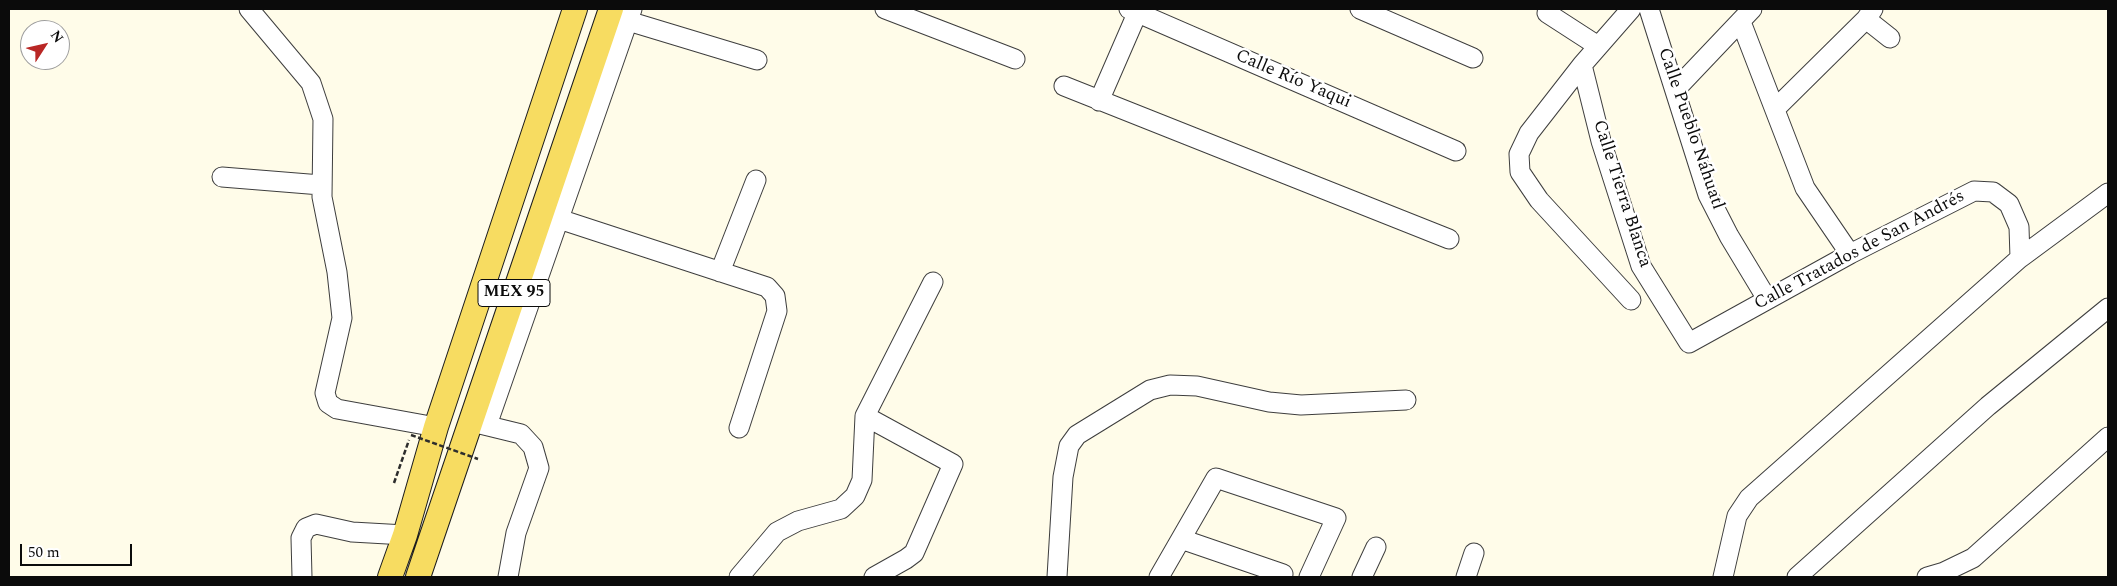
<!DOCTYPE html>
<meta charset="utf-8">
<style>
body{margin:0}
#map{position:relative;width:2117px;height:586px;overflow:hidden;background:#fffce9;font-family:Spectral,serif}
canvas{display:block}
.frame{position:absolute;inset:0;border:10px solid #0b0b0b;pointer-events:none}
.north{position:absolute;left:20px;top:20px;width:50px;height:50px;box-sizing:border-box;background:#fff;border:1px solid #9d9d9d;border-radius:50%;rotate:55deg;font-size:14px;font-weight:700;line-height:20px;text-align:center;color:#0b0b0b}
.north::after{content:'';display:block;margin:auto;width:18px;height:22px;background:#b92725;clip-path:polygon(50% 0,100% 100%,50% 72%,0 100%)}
.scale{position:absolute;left:20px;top:544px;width:112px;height:22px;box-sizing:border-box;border:2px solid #0b0b0b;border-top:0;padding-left:6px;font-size:15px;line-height:18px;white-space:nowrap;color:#0b0b0b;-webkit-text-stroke:4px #fff;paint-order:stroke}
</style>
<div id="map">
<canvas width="2117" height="586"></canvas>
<div class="frame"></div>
<div class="north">N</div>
<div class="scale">50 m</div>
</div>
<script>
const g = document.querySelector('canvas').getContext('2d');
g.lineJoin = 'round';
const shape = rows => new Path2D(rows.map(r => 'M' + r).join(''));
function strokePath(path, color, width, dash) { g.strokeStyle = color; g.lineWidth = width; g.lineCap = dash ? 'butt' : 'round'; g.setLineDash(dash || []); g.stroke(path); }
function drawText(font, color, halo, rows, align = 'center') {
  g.font = font + ' Spectral,serif'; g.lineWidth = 5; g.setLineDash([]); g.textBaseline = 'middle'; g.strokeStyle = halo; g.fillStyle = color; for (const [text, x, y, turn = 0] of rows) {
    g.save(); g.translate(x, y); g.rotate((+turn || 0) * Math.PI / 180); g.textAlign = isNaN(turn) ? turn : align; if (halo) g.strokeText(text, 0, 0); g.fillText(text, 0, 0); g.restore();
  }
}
const path = shape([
 [394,483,409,440]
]);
const minor = shape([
 [249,9,311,83,323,119,322,197,337,272,342,318,325,393,328,403,337,409,436,427],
 [885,9,1015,59],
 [1129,9,1456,151],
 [1360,9,1473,58],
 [1631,9,1582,65,1529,133,1519,154,1520,172,1539,200,1631,300],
 [1649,9,1708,195,1729,236,1767,299],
 [1547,13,1598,46],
 [1866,19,1890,38],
 [628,21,757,60],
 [1741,22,1805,188,1850,254],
 [1582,65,1601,141,1641,266,1689,343,1850,254,1974,191,1993,192,2009,204,2019,227,2020,258],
 [1064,86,1449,239],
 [1676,89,1752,9],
 [1099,101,1139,9],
 [1775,109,1866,19,1873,9],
 [222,177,321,185],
 [559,219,767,287,775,296,777,311,739,428],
 [720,272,756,180],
 [865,416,953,464,914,553,906,559,874,577],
 [476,423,521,434,533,447,539,468,516,533,508,577],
 [487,425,632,9],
 [1181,539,1283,574],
 [302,577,301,538,306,528,316,524,352,532,405,535],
 [739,577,777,532,798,521,841,509,855,496,862,480,865,416,933,282],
 [1057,577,1063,477,1069,446,1077,435,1150,390,1170,385,1197,386,1269,402,1301,405,1406,400],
 [1159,577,1216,478,1336,518,1309,577],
 [1362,577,1376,547],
 [1466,577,1474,553],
 [1723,577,1737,516,1749,498,2020,258,2108,193],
 [1797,577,1988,406,2108,308],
 [1927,577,1944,572,1973,558,2108,437]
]);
const major = shape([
 [390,577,405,535,436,427,575,9],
 [418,577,611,9]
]);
const pathBridge = shape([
 [411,435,478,459]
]);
const shields = [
 [514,293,72]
];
const shieldNames = [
 ["MEX 95",514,293]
];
const streetNames = [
 ["Calle Río Yaqui",1293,80,23],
 ["Calle Pueblo Náhuatl",1690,129,71],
 ["Calle Tierra Blanca",1621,194,72],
 ["Calle Tratados de San Andrés",1860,251,-28]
];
strokePath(minor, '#3e3e3e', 21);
strokePath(major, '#1c1c1c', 26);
strokePath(path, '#2d2d2d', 2.5, [5, 2.5]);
strokePath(minor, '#fff', 19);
strokePath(major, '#f7dc61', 24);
strokePath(pathBridge, '#2d2d2d', 2.5, [5, 2.5]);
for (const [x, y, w] of shields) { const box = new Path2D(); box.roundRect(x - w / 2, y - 13.5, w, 27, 4); g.fillStyle = '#fff'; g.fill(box); strokePath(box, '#0b0b0b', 1); }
drawText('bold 16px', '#0b0b0b', null, shieldNames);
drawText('18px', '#0b0b0b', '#fff', streetNames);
</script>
